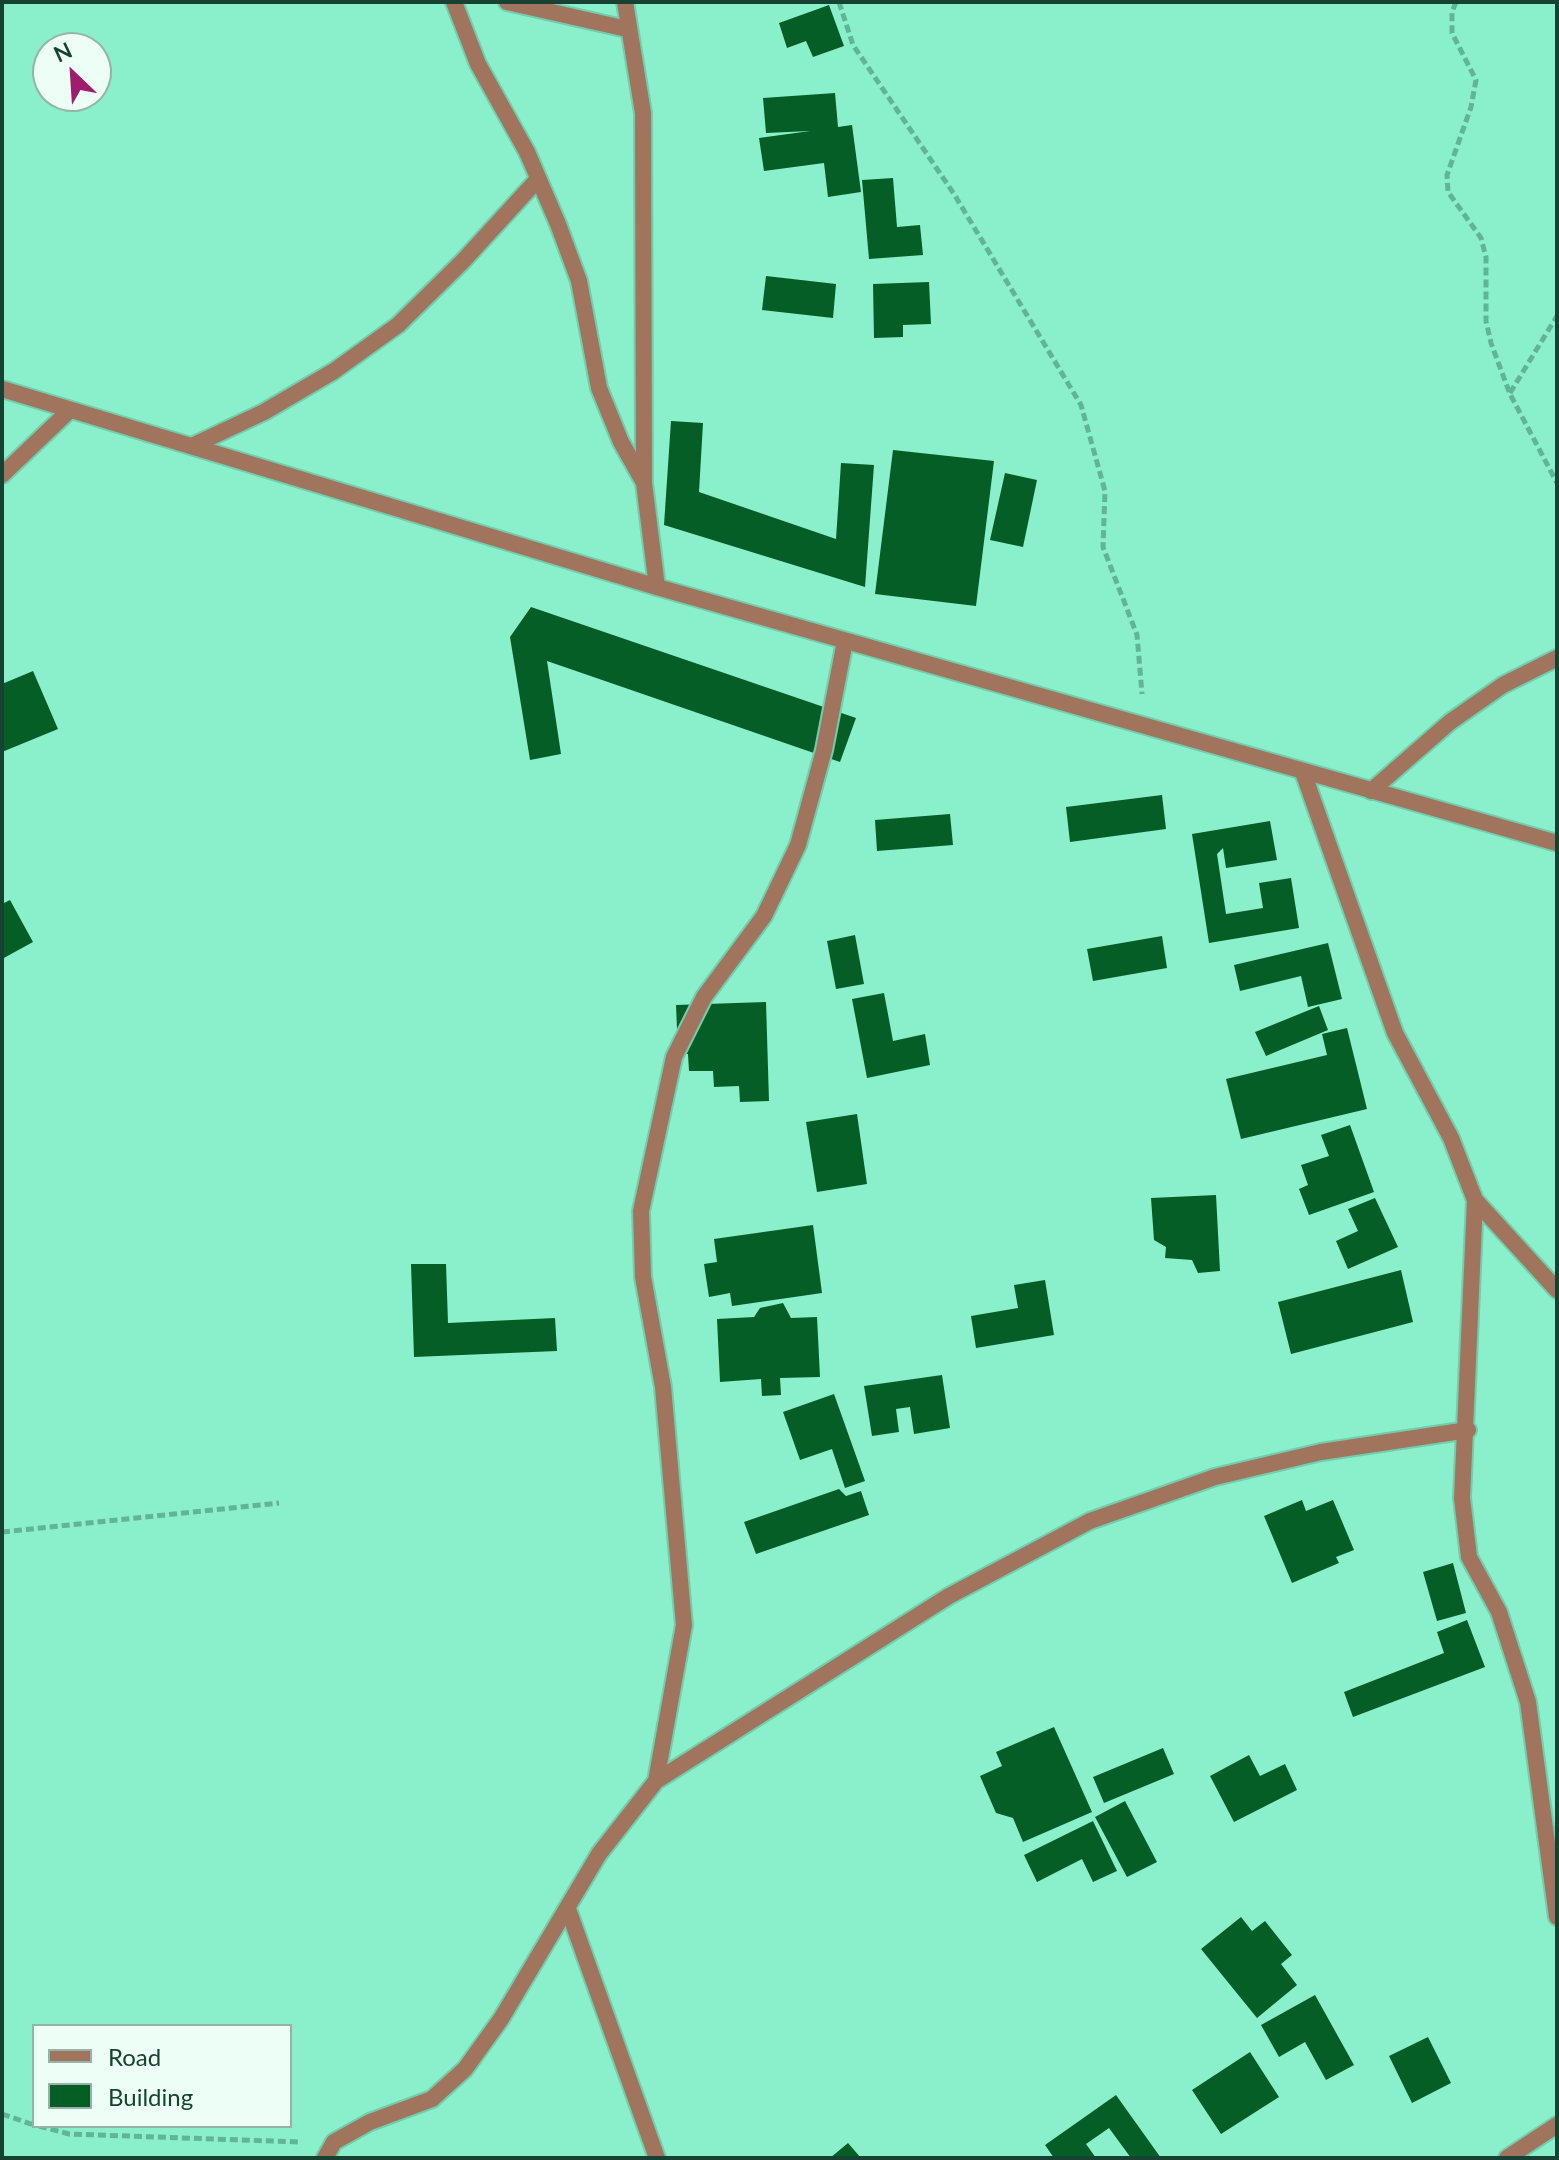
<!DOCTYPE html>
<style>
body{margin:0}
#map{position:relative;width:1559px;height:2160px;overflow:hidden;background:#8af0cb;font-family:Lato,sans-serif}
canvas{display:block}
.frame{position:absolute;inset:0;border:4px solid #164234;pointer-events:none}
.legend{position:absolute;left:32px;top:2024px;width:260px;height:104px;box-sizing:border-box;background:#ecfef6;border:2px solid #96b3a8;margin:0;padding:10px 14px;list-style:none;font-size:24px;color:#164234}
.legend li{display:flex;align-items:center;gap:16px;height:40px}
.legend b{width:40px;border:2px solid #96b3a8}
.north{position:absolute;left:32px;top:32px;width:80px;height:80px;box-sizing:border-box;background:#ecfef6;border:2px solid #96b3a8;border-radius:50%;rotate:335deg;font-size:22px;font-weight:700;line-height:32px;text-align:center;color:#164234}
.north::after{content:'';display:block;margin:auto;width:28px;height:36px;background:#a01d6e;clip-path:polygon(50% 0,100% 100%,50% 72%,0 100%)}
</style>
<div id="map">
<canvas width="1559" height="2160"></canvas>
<div class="frame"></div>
<ul class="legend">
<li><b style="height:10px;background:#a1745d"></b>Road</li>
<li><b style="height:22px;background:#055e25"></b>Building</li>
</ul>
<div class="north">N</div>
</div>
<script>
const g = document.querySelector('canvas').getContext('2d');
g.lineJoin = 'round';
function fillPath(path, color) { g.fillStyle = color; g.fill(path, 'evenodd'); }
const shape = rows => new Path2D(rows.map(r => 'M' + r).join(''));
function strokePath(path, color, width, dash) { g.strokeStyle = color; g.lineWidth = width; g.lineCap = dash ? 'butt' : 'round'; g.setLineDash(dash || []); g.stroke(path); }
const building = shape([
 [829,5,844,46,813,57,806,41,787,48,779,23],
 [835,93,838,127,852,125,861,192,828,197,824,163,764,171,759,138,810,131,766,133,763,98],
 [893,178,897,227,920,225,923,255,869,259,862,180],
 [766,276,836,284,833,318,762,310],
 [929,282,931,324,903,325,903,337,874,338,873,284],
 [671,421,703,423,699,492,836,539,841,463,874,465,865,587,664,525],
 [893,450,994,461,976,606,875,594],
 [1005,473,1037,480,1023,547,990,540],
 [531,607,856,718,840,762,547,661,561,754,530,760,510,637],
 [33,671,58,729,2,752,2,684],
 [1162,795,1166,829,1070,842,1066,807],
 [950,814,953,845,877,851,875,820],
 [1270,821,1277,860,1226,868,1223,848,1217,854,1226,914,1263,908,1259,883,1291,878,1299,928,1209,943,1192,834],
 [10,900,33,942,2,959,2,904],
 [855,935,864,984,836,989,827,941],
 [1162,936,1167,968,1093,981,1087,949],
 [1328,943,1342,999,1308,1007,1301,976,1240,991,1234,965],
 [884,993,893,1041,925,1034,930,1065,867,1078,852,999],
 [766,1002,769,1101,740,1102,739,1086,714,1087,713,1071,689,1071,688,1054,678,1054,676,1005],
 [1319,1006,1328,1030,1266,1056,1255,1032],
 [1347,1028,1367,1109,1241,1139,1226,1079,1327,1055,1322,1034],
 [857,1114,867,1184,817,1192,806,1122],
 [1350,1125,1374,1192,1309,1215,1299,1189,1308,1185,1301,1165,1329,1156,1321,1135],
 [1216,1195,1220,1271,1198,1273,1192,1260,1165,1258,1166,1247,1154,1240,1151,1198],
 [1375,1198,1398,1247,1348,1269,1336,1241,1358,1231,1348,1209],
 [813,1225,822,1293,732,1306,730,1293,709,1297,704,1264,717,1262,714,1239],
 [411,1264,446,1264,448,1323,555,1318,557,1351,414,1357],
 [1401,1270,1413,1322,1291,1354,1278,1302],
 [1045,1280,1054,1335,976,1348,971,1316,1018,1308,1014,1285],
 [783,1303,791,1318,817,1317,820,1377,780,1378,781,1395,762,1396,761,1379,720,1382,717,1319,754,1317,760,1308],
 [942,1375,950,1428,914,1434,910,1407,896,1409,899,1432,872,1436,864,1386],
 [834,1394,865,1481,845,1488,832,1449,800,1460,783,1412],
 [839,1489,846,1496,861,1491,869,1515,756,1554,744,1522],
 [1302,1500,1306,1511,1333,1500,1354,1550,1336,1557,1339,1563,1292,1583,1264,1516],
 [1453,1563,1466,1613,1437,1621,1423,1572],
 [1467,1620,1485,1667,1353,1717,1344,1692,1444,1653,1437,1632],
 [1054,1727,1092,1812,1023,1842,1013,1818,996,1813,980,1776,1002,1766,996,1752],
 [1163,1748,1174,1774,1104,1803,1093,1777],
 [1249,1755,1260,1776,1285,1764,1297,1790,1234,1822,1210,1776],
 [1125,1801,1157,1862,1127,1877,1095,1817],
 [1093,1821,1117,1871,1093,1882,1082,1859,1037,1882,1024,1855],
 [1241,1917,1252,1931,1265,1921,1292,1955,1281,1964,1297,1985,1257,2018,1201,1949],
 [1315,1995,1354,2065,1326,2080,1305,2042,1279,2057,1261,2025],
 [1428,2037,1451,2083,1412,2103,1389,2056],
 [1250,2052,1279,2097,1221,2134,1192,2090],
 [1116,2095,1161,2158,1131,2158,1109,2128,1086,2144,1096,2158,1054,2158,1045,2145],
 [848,2143,861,2158,830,2158]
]);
const path = shape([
 [839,2,853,45,954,194,1081,405,1105,491,1103,547,1137,635,1142,694],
 [1456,2,1452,12,1452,33,1476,80,1471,107,1447,175,1448,192,1481,238,1486,257,1486,321,1491,343,1510,394,1557,483],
 [1510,393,1557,316],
 [2,1532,279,1503],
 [2,2114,34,2125],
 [39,2126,69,2134,301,2142]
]);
const minor = shape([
 [454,2,478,64,527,152,558,224,579,281,599,388,621,442,643,481],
 [507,2,627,29],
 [625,2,643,113,644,483,657,587],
 [192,446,264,412,334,371,398,325,463,261,538,179],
 [2,475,70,410],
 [1303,772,1395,1033,1451,1138,1475,1200,1462,1498,1469,1557,1499,1612,1528,1702,1557,1917],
 [1371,791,1450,722,1503,685,1557,658],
 [1475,1200,1557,1290],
 [656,1781,949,1596,1090,1521,1215,1477,1321,1452,1468,1430],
 [568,1909,657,2158],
 [325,2158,334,2142,370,2122,432,2099,465,2069,501,2019,599,1854,656,1781,684,1625,663,1387,643,1277,641,1211,674,1057,704,997,764,916,798,845,824,750,845,641],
 [1507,2158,1557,2125]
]);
const tertiary = shape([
 [2,389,657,587,1557,843]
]);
fillPath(building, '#055e25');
strokePath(minor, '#73cdad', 20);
strokePath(tertiary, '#73cdad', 20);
strokePath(path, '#62b497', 5, [8, 4]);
strokePath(minor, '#a1745d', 16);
strokePath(tertiary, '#a1745d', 16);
</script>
